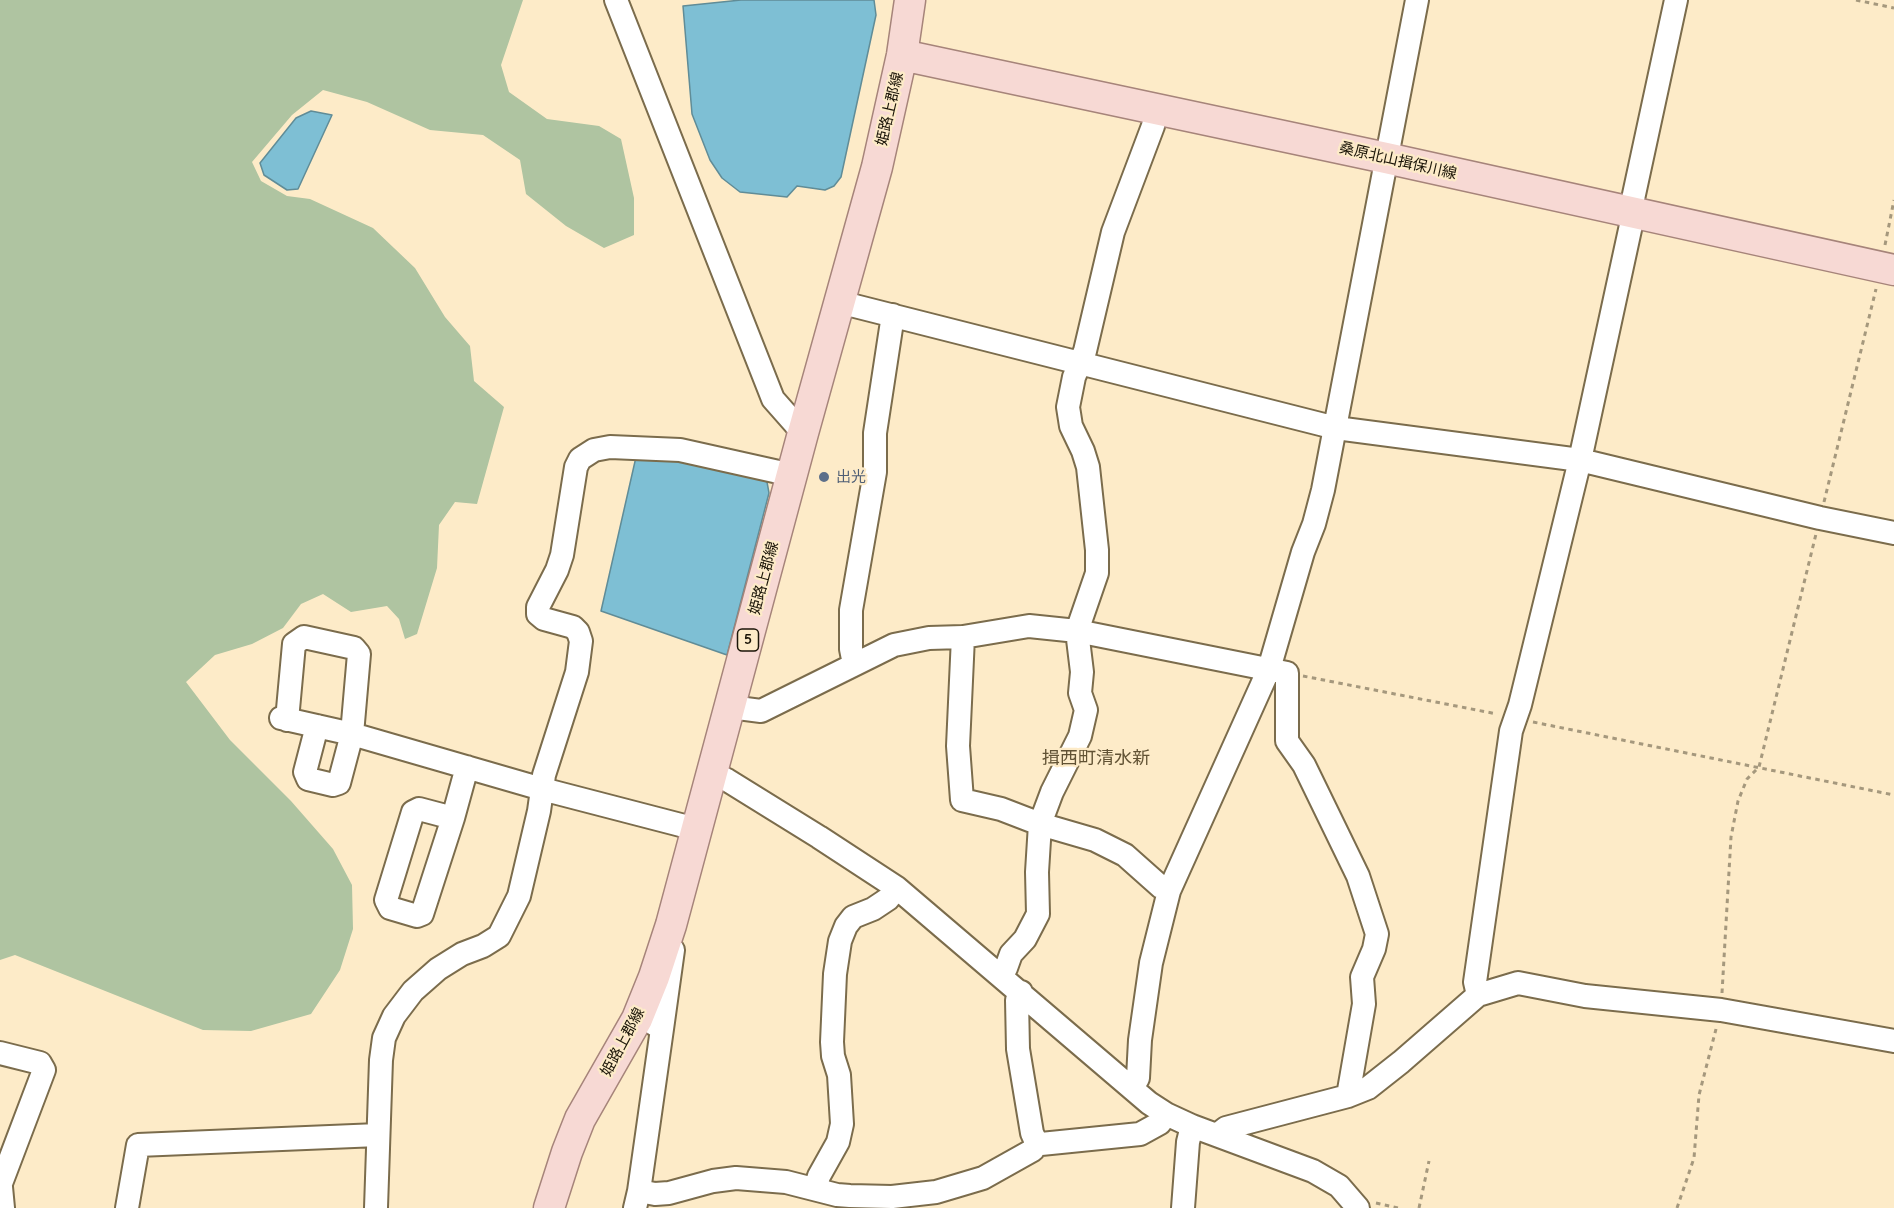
<!DOCTYPE html>
<meta charset="utf-8">
<style>
body{margin:0}
canvas{display:block;background:#fdebc8}
</style>
<canvas width="1894" height="1208"></canvas>
<script>
const g = document.querySelector('canvas').getContext('2d');
g.lineJoin = 'round';
function fillPath(path, color) { g.fillStyle = color; g.fill(path, 'evenodd'); }
const shape = rows => new Path2D(rows.map(r => 'M' + r).join(''));
function strokePath(path, color, width, dash) { g.strokeStyle = color; g.lineWidth = width; g.lineCap = dash ? 'butt' : 'round'; g.setLineDash(dash || []); g.stroke(path); }
function drawText(font, color, halo, rows, align = 'center') {
  g.font = font + ' Quicksand,"Noto Sans JP",sans-serif'; g.lineWidth = 4.5; g.setLineDash([]); g.textBaseline = 'middle'; g.strokeStyle = halo; g.fillStyle = color; for (const [text, x, y, turn = 0] of rows) {
    g.save(); g.translate(x, y); g.rotate((+turn || 0) * Math.PI / 180); g.textAlign = isNaN(turn) ? turn : align; if (halo) g.strokeText(text, 0, 0); g.fillText(text, 0, 0); g.restore();
  }
}
const green = shape([
 [0,0,523,0,501,65,509,92,547,119,599,126,621,139,634,198,634,235,604,248,566,226,526,194,520,160,483,135,430,130,367,102,323,90,292,115,252,162,261,181,287,196,310,199,373,228,415,268,445,317,470,346,474,381,504,407,477,504,455,502,439,525,437,568,417,634,405,639,399,619,387,606,351,612,323,594,301,604,283,628,252,644,215,655,186,682,230,740,291,801,333,849,352,885,353,929,340,970,311,1014,251,1031,203,1030,15,955,0,960]
]);
const water = shape([
 [741,0,874,0,876,15,841,177,834,186,825,190,797,186,787,197,740,192,722,178,710,160,692,114,683,6,741,0],
 [311,111,332,115,298,189,287,190,264,175,260,163,296,118,311,111],
 [636,457,681,458,757,476,767,482,769,493,727,655,601,611,636,457]
]);
const path = shape([
 [1856,0,1894,8],
 [1885,245,1894,200],
 [1824,502,1876,289],
 [1303,676,1497,714],
 [1533,722,1894,795],
 [1722,993,1731,837,1738,801,1747,779,1759,767,1816,534],
 [1376,1203,1398,1208],
 [1419,1208,1429,1161],
 [1677,1208,1694,1158,1699,1095,1716,1029]
]);
const minor = shape([
 [616,0,773,399,803,433],
 [839,302,1336,428,1580,460,1820,518,1894,533],
 [963,637,958,746,962,800,1001,809,1040,824,1095,840,1125,855,1161,887,1169,891],
 [854,664,851,649,851,610,875,472,875,433,893,315],
 [730,707,761,711,894,645,929,638,963,637,1029,626,1077,631,1287,673,1287,741,1304,765,1358,876,1377,934,1374,949,1362,977,1364,1004,1348,1096],
 [281,718,352,734,542,789,696,829],
 [287,720,294,644,304,637,354,648,359,654,352,734,339,783,333,785,308,779,305,772,317,726],
 [712,773,727,780,819,837,897,888,1149,1103,1166,1114,1192,1126,1313,1171,1339,1186,1358,1208],
 [453,818,419,809,413,812,386,900,390,908,417,916,422,914,453,818,467,767],
 [1000,975,1006,968,1011,954,1025,939,1038,914,1037,872,1040,824,1052,792,1080,736,1086,710,1080,693,1082,672,1077,631,1097,573,1097,550,1088,467,1083,451,1071,426,1068,407,1074,377,1085,351,1113,232,1153,126,1157,109],
 [1021,992,1017,1000,1018,1049,1032,1133,1036,1142,1041,1144,1140,1134,1160,1123,1166,1114],
 [1478,995,1475,982,1511,731,1520,705,1580,460,1631,225,1630,213,1676,0],
 [662,1029,673,950],
 [0,1053,40,1063,44,1070,0,1186],
 [1132,1088,1138,1078,1140,1040,1151,963,1169,891,1269,669,1303,552,1314,524,1323,490,1417,0],
 [1217,1135,1226,1128,1348,1096,1368,1088,1401,1062,1478,995,1518,983,1585,996,1721,1010,1894,1041],
 [1,1187,3,1208],
 [815,1189,819,1176,838,1142,842,1124,839,1075,833,1056,832,1042,835,974,840,941,846,926,853,917,873,909,888,899,897,888],
 [639,1191,655,1194,669,1193,713,1181,736,1178,786,1182,837,1195,850,1196,892,1197,936,1192,983,1178,1033,1150,1036,1142],
 [127,1208,138,1145,378,1135],
 [376,1208,381,1060,384,1038,394,1016,413,991,438,969,462,954,483,946,499,936,519,896,539,811,544,775,577,672,581,641,578,632,573,627,544,619,538,614,538,607,557,570,562,555,576,467,580,459,594,450,610,447,680,450,792,475],
 [635,1208,639,1191,662,1029,649,1021,637,1019],
 [1183,1208,1188,1142,1192,1126]
]);
const major = shape([
 [902,55,1386,158,1894,270],
 [549,1208,567,1152,580,1119,637,1019,654,977,671,925,803,433,877,167,902,55,910,0]
]);
const markers = [
 [824,477,6,"#5c6f8a"]
];
const shields = [
 [748,640,21]
];
const shieldNames = [
 ["5",748,640]
];
const streetNames = [
 ["姫路上郡線",890,109,-77],
 ["桑原北山揖保川線",1398,161,13],
 ["姫路上郡線",764,578,-75],
 ["姫路上郡線",623,1042,-62]
];
const serviceNames = [
 ["出光",836,477]
];
const quarterNames = [
 ["揖西町清水新",1096,759]
];
fillPath(green, '#afc4a1');
fillPath(water, '#7ebfd4');
strokePath(water, '#608c97', 1.5);
strokePath(minor, '#7b6c4c', 26);
strokePath(major, '#a6847a', 33);
strokePath(path, '#a5987d', 3, [4.5, 4.5]);
strokePath(minor, '#fff', 22);
strokePath(major, '#f7d9d4', 30);
for (const [x, y, r, color] of markers) { const dot = new Path2D(); dot.arc(x, y, r, 0, 2 * Math.PI); g.fillStyle = color; g.fill(dot); strokePath(dot, '#fdebc8', 2); }
for (const [x, y, w] of shields) { const box = new Path2D(); box.roundRect(x - w / 2, y - 11, w, 22, 4.5); g.fillStyle = '#fdebc8'; g.fill(box); strokePath(box, '#1b1508', 1.5); }
drawText('bold 14px', '#1b1508', null, shieldNames);
drawText('15px', '#1b1508', '#fdebc8', streetNames);
drawText('15px', '#4e5e75', '#fdebc8', serviceNames, 'left');
drawText('18px', '#615234', '#fdebc8', quarterNames);
</script>
